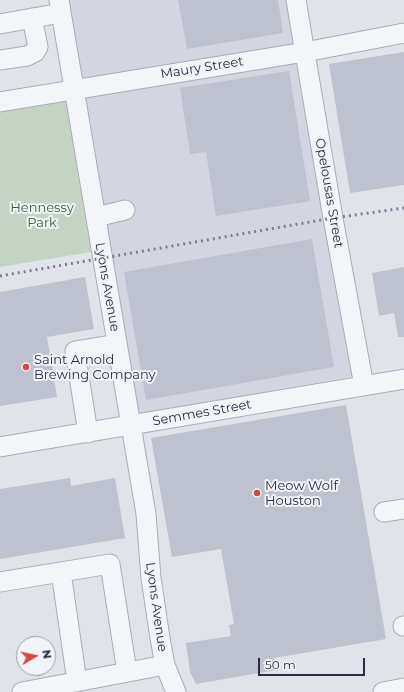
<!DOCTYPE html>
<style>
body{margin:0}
#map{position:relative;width:404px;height:692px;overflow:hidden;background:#e1e3eb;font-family:Montserrat,sans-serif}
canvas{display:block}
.north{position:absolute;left:16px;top:636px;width:40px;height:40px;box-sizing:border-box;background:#f1f3f8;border:1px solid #a1a4b0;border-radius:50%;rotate:81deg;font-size:11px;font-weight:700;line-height:16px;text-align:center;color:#292d43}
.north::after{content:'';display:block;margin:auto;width:14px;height:18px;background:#d44a42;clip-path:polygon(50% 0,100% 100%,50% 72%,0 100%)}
.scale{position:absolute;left:258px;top:658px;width:107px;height:18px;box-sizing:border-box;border:2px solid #292d43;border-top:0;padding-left:5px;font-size:12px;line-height:14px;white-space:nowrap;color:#292d43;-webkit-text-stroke:3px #f1f3f8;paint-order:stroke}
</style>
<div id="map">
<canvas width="404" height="692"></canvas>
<div class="north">N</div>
<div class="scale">50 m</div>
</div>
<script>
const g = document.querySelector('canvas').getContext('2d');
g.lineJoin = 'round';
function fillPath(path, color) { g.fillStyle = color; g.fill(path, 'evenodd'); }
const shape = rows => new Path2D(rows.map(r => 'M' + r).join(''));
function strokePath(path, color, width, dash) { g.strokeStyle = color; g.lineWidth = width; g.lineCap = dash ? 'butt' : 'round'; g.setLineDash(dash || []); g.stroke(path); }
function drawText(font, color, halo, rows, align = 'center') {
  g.font = font + ' Montserrat,sans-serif'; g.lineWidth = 4; g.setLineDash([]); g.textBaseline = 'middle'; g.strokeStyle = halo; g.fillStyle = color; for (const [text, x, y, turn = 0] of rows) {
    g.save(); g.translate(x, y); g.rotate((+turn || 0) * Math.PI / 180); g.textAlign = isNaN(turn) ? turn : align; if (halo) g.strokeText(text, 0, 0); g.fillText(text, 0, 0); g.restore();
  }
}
const built = shape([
 [69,0,289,0,352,376,139,416]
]);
const green = shape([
 [66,98,91,252,0,267,0,109]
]);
const building = shape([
 [178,0,278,0,283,33,187,49],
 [404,52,404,185,350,193,329,64],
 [289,71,310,201,216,216,206,152,190,154,180,88],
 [312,239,334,367,146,400,124,272],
 [404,267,404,337,398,337,394,313,379,316,372,273],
 [85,277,94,329,47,337,57,397,0,406,0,292],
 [346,405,386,639,274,658,276,670,196,684,190,672,186,643,231,636,229,625,234,624,221,549,172,557,151,438],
 [70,478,71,486,115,478,125,538,0,559,0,489]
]);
const minor = shape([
 [59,0,146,514,151,578,160,638,165,665,176,692],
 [296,0,333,218,364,386],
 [0,24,61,13],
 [0,60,27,56,35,52,38,47,32,18],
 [0,102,305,52,404,33],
 [96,217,125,210],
 [88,433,75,351,117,344],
 [0,447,404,379],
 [384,512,404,509],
 [61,572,77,682],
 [0,582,110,564,127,672],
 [403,626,404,626],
 [22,692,165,665],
 [383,692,404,688]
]);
const rail = shape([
 [0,276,333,218,404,208]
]);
const markers = [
 [26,367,4,"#d44a42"],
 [257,493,4,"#d44a42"]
];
const streetNames = [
 ["Maury Street",202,68,-9],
 ["Opelousas Street",329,193,80],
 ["Lyons Avenue",107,287,80],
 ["Semmes Street",202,413,-10],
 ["Lyons Avenue",156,607,82]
];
const parkNames = [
 ["Hennessy",42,208],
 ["Park",42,223]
];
const poiNames = [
 ["Saint Arnold",34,360],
 ["Brewing Company",34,375],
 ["Meow Wolf",265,486],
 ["Houston",265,501]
];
fillPath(built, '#d3d5e0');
fillPath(green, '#c3d5c2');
fillPath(building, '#bec1ce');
strokePath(minor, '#aaacb9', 21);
strokePath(minor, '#f4f5f9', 19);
strokePath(rail, '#7a7f95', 3, [2, 4]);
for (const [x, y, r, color] of markers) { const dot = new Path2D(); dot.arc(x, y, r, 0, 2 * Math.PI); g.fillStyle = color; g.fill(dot); strokePath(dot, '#f1f3f8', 1.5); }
drawText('13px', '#292d43', '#f1f3f8', streetNames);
drawText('13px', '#355f36', '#f1f3f8', parkNames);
drawText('13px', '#292d43', '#f1f3f8', poiNames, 'left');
</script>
